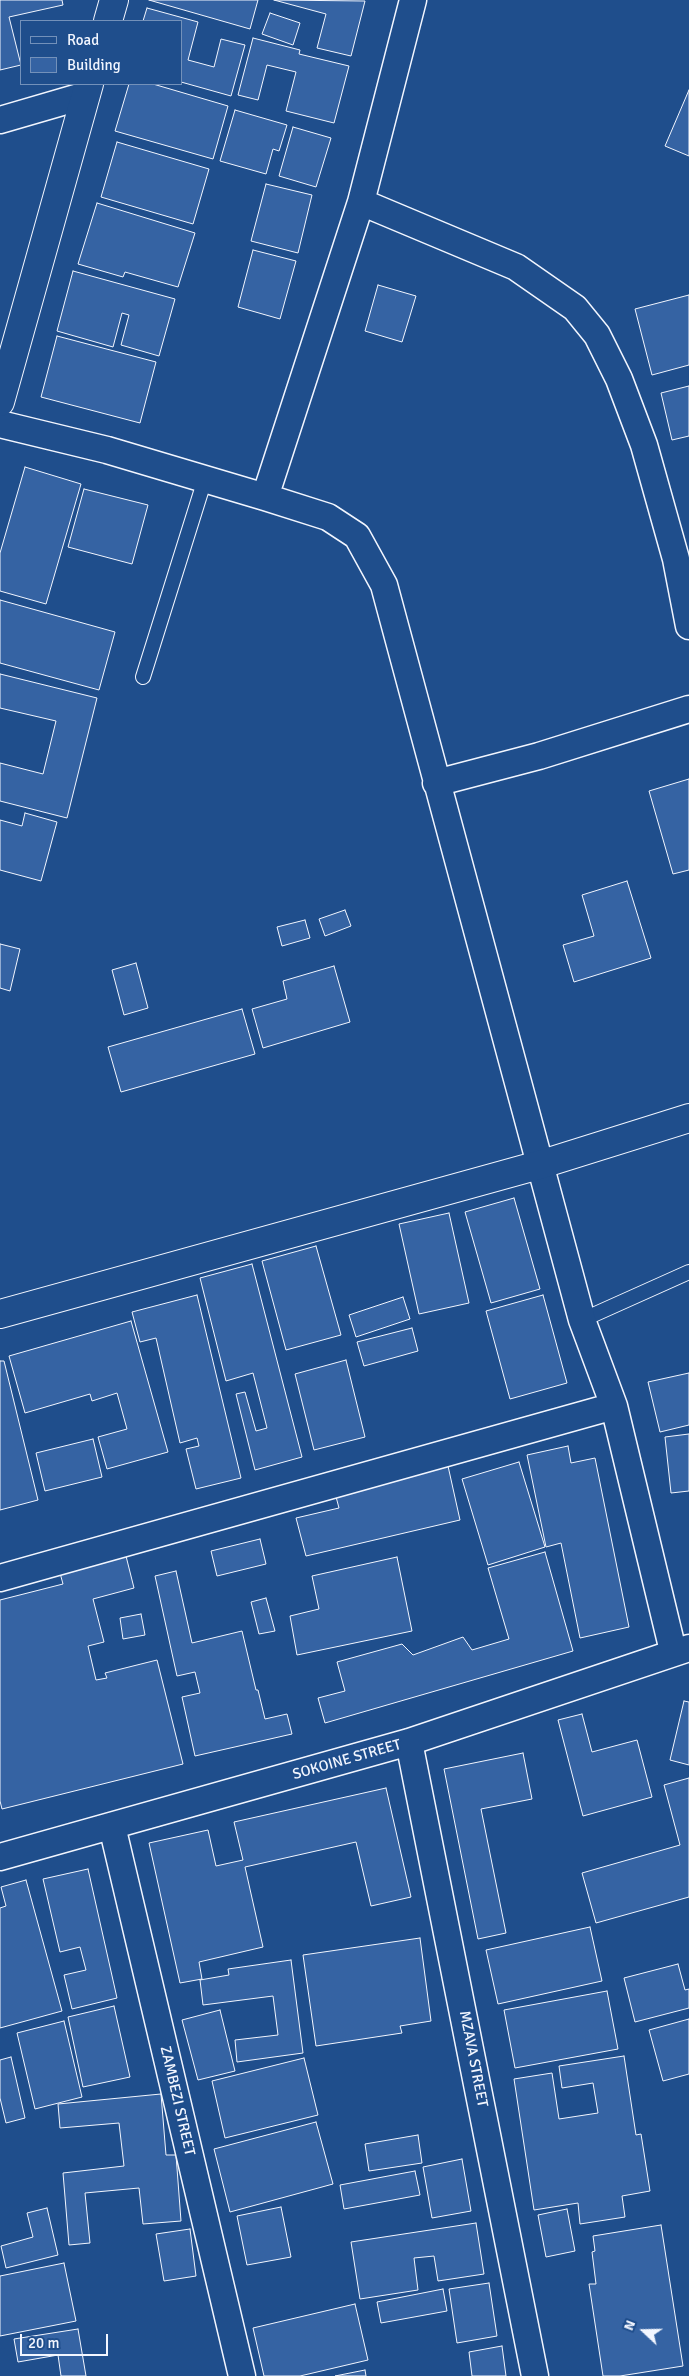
<!DOCTYPE html>
<style>
body{margin:0}
#map{position:relative;width:689px;height:2376px;overflow:hidden;background:#1f4e8c;font-family:Signika,sans-serif}
canvas{display:block}
.legend{position:absolute;left:20px;top:20px;width:162px;height:65px;box-sizing:border-box;background:#1f4e8c;border:1px solid #7391ba;margin:0;padding:6px 9px;list-style:none;font-size:15px;color:#f2f6ff}
.legend li{display:flex;align-items:center;gap:10px;height:25px}
.legend b{width:25px;border:1px solid #7391ba}
.north{position:absolute;left:619px;top:2306px;width:50px;height:50px;-webkit-text-stroke:4px #1f4e8c;paint-order:stroke;rotate:291deg;font-size:14px;font-weight:700;line-height:20px;text-align:center;color:#f2f6ff}
.north::after{content:'';display:block;margin:auto;width:18px;height:22px;background:#f2f6ff;clip-path:polygon(50% 0,100% 100%,50% 72%,0 100%)}
.scale{position:absolute;left:20px;top:2334px;width:88px;height:22px;box-sizing:border-box;border:2px solid #f2f6ff;border-top:0;padding-left:6px;font-size:15px;line-height:18px;white-space:nowrap;color:#f2f6ff;-webkit-text-stroke:4px #1f4e8c;paint-order:stroke}
</style>
<div id="map">
<canvas width="689" height="2376"></canvas>
<ul class="legend">
<li><b style="height:6px;background:#1f4e8c"></b>Road</li>
<li><b style="height:14px;background:#3563a3"></b>Building</li>
</ul>
<div class="north">N</div>
<div class="scale">20 m</div>
</div>
<script>
const g = document.querySelector('canvas').getContext('2d');
g.lineJoin = 'round';
function fillPath(path, color) { g.fillStyle = color; g.fill(path, 'evenodd'); }
const shape = rows => new Path2D(rows.map(r => 'M' + r).join(''));
function strokePath(path, color, width, dash) { g.strokeStyle = color; g.lineWidth = width; g.lineCap = dash ? 'butt' : 'round'; g.setLineDash(dash || []); g.stroke(path); }
function drawText(font, color, halo, rows, align = 'center') {
  g.font = font + ' Signika,sans-serif'; g.lineWidth = 4; g.setLineDash([]); g.textBaseline = 'middle'; g.strokeStyle = halo; g.fillStyle = color; for (const [text, x, y, turn = 0] of rows) {
    g.save(); g.translate(x, y); g.rotate((+turn || 0) * Math.PI / 180); g.textAlign = isNaN(turn) ? turn : align; if (halo) g.strokeText(text, 0, 0); g.fillText(text, 0, 0); g.restore();
  }
}
const building = shape([
 [0,0,62,0,63,5,9,17,21,65,0,70,0,0],
 [149,0,258,0,250,29,149,0],
 [274,0,365,1,351,56,317,48,326,14,274,0],
 [147,8,198,22,188,60,214,67,221,39,245,45,231,96,181,82,181,21,143,21,147,8],
 [270,13,300,23,293,45,262,34,270,13],
 [253,38,300,50,299,54,349,66,334,123,286,111,296,72,267,65,258,100,238,95,253,38],
 [129,84,153,84,228,106,213,159,115,131,129,84],
 [689,90,689,156,665,146,689,90],
 [235,110,287,125,279,151,273,149,266,174,220,161,235,110],
 [293,127,331,138,316,187,279,176,293,127],
 [117,142,209,169,193,224,101,197,117,142],
 [266,184,312,195,298,253,251,241,266,184],
 [97,203,195,233,178,287,125,272,123,277,78,264,97,203],
 [253,250,296,261,280,319,238,307,253,250],
 [73,271,175,299,159,356,121,345,129,315,122,313,113,347,57,331,73,271],
 [378,285,416,296,402,342,365,331,378,285],
 [689,295,689,365,652,375,635,309,689,295],
 [57,336,156,362,140,423,41,397,57,336],
 [689,386,689,436,672,440,661,393,689,386],
 [25,467,81,484,46,604,0,591,0,553,25,467],
 [84,489,148,505,132,564,68,547,84,489],
 [0,600,115,632,99,690,0,663,0,600],
 [0,674,97,698,67,818,0,801,0,763,43,774,56,721,0,708,0,674],
 [689,779,689,870,673,874,649,791,689,779],
 [25,813,57,822,41,881,0,870,0,820,22,826,25,813],
 [627,881,651,958,574,982,563,945,594,936,582,895,627,881],
 [345,910,351,926,325,936,319,919,345,910],
 [305,920,310,938,282,946,277,927,305,920],
 [0,944,20,949,10,991,0,988,0,944],
 [136,963,148,1008,124,1015,112,970,136,963],
 [334,966,350,1022,263,1048,252,1009,287,999,283,981,334,966],
 [242,1009,255,1054,121,1092,108,1047,242,1009],
 [514,1198,540,1289,491,1303,465,1212,514,1198],
 [449,1213,469,1303,419,1314,399,1224,449,1213],
 [316,1246,341,1335,286,1350,262,1261,316,1246],
 [252,1264,302,1457,255,1470,236,1394,245,1392,256,1431,267,1428,253,1373,226,1381,200,1278,252,1264],
 [197,1295,241,1478,196,1489,186,1449,199,1446,197,1438,180,1443,156,1338,140,1342,132,1312,197,1295],
 [543,1295,567,1383,510,1399,486,1311,543,1295],
 [403,1297,410,1319,356,1337,349,1315,403,1297],
 [131,1321,168,1452,107,1469,98,1437,127,1429,117,1393,92,1401,90,1394,25,1413,9,1356,131,1321],
 [412,1328,418,1351,364,1366,357,1342,412,1328],
 [346,1360,365,1437,314,1450,295,1374,346,1360],
 [0,1361,4,1361,38,1500,0,1510,0,1361],
 [689,1373,689,1425,660,1432,648,1382,689,1373],
 [689,1434,689,1491,671,1493,665,1437,689,1434],
 [93,1439,102,1477,45,1491,36,1453,93,1439],
 [568,1446,571,1463,595,1458,629,1627,580,1638,561,1543,546,1547,527,1455,568,1446],
 [519,1462,545,1547,488,1565,462,1479,519,1462],
 [448,1466,460,1520,306,1556,296,1518,339,1508,335,1493,448,1466],
 [260,1539,266,1564,217,1576,211,1551,260,1539],
 [545,1552,573,1651,325,1723,318,1698,345,1691,337,1662,402,1644,413,1655,463,1637,472,1650,509,1639,488,1568,545,1552],
 [126,1556,134,1588,93,1599,104,1642,88,1646,96,1680,107,1678,105,1673,157,1660,183,1764,2,1809,0,1801,0,1600,63,1584,60,1573,126,1556],
 [397,1557,412,1631,297,1655,290,1616,319,1609,312,1576,397,1557],
 [176,1571,192,1643,242,1631,256,1690,258,1690,265,1719,287,1714,292,1734,195,1756,182,1697,200,1693,195,1672,177,1676,155,1576,176,1571],
 [266,1598,275,1631,259,1634,251,1602,266,1598],
 [141,1614,145,1635,123,1639,120,1618,141,1614],
 [684,1701,689,1702,689,1765,670,1760,684,1701],
 [582,1714,592,1752,637,1740,652,1797,583,1816,558,1720,582,1714],
 [523,1753,532,1799,481,1809,506,1933,478,1939,444,1769,523,1753],
 [689,1778,689,1897,596,1923,582,1873,680,1845,664,1785,689,1778],
 [386,1788,411,1897,371,1906,356,1842,245,1867,263,1947,199,1962,202,1979,180,1983,149,1843,208,1830,216,1866,243,1860,234,1822,386,1788],
 [88,1869,117,1998,72,2009,64,1975,86,1970,80,1947,60,1952,43,1879,88,1869],
 [26,1880,62,2011,0,2028,0,1908,6,1906,1,1887,26,1880],
 [590,1927,602,1981,498,2004,486,1950,590,1927],
 [420,1938,431,2021,400,2026,402,2033,316,2046,303,1955,420,1938],
 [291,1960,303,2053,237,2062,235,2040,278,2035,273,1996,203,2005,200,1980,229,1975,228,1969,291,1960],
 [678,1964,685,1990,689,1989,689,2008,635,2022,624,1978,678,1964],
 [607,1991,618,2049,515,2068,504,2010,607,1991],
 [114,2006,130,2077,83,2087,68,2017,114,2006],
 [220,2010,235,2071,198,2080,182,2020,220,2010],
 [689,2019,689,2074,663,2081,649,2030,689,2019],
 [64,2021,82,2097,35,2109,17,2033,64,2021],
 [624,2056,636,2135,641,2134,650,2191,622,2196,625,2217,580,2224,578,2203,534,2210,514,2079,552,2073,559,2119,598,2113,593,2083,562,2088,559,2066,624,2056],
 [11,2057,25,2118,6,2123,0,2098,0,2060,11,2057],
 [304,2058,318,2115,225,2138,212,2081,304,2058],
 [161,2094,166,2155,176,2155,181,2221,143,2224,139,2188,85,2193,90,2243,69,2245,63,2173,124,2166,119,2123,60,2128,58,2104,161,2094],
 [316,2122,333,2184,230,2212,214,2149,316,2122],
 [418,2135,422,2163,369,2171,365,2144,418,2135],
 [462,2159,471,2211,432,2218,423,2167,462,2159],
 [415,2171,420,2195,344,2209,340,2185,415,2171],
 [281,2207,291,2257,247,2265,237,2216,281,2207],
 [47,2208,58,2255,6,2268,1,2246,33,2237,27,2213,47,2208],
 [567,2209,575,2251,546,2257,538,2215,567,2209],
 [476,2223,484,2274,438,2281,434,2256,414,2258,418,2290,360,2299,351,2242,476,2223],
 [661,2225,683,2366,620,2376,603,2376,589,2284,596,2284,592,2252,595,2251,593,2236,661,2225],
 [190,2229,196,2276,164,2281,156,2234,190,2229],
 [64,2263,76,2321,0,2336,0,2276,64,2263],
 [489,2283,497,2336,457,2343,449,2289,489,2283],
 [443,2289,447,2311,381,2323,377,2302,443,2289],
 [355,2304,368,2360,300,2376,264,2376,253,2328,355,2304],
 [78,2329,86,2376,61,2376,58,2355,18,2362,14,2339,78,2329],
 [502,2346,506,2376,472,2376,469,2352,502,2346],
 [365,2370,366,2376,335,2376,365,2370]
]);
const service = shape([
 [143,677,205,479],
 [582,1320,689,1272]
]);
const minor = shape([
 [0,120,86,95],
 [361,202,516,267,575,308,597,335,619,379,644,445,676,559,689,626],
 [0,424,107,450,265,497,328,517,357,536,384,585,582,1320,614,1406,673,1651],
 [265,497,361,202,413,0],
 [436,783,539,756,689,709],
 [0,1578,614,1406],
 [409,1742,535,2376],
 [112,1826,242,2376],
 [0,1857,409,1742,689,1648]
]);
const tertiary = shape([
 [108,21,114,0],
 [0,402,89,84]
]);
const trunk = shape([
 [0,1314,539,1165,689,1118]
]);
const streetNames = [
 ["SOKOINE STREET",347,1760,-16],
 ["MZAVA STREET",473,2059,79],
 ["ZAMBEZI STREET",177,2101,77]
];
fillPath(building, '#3563a3');
strokePath(building, '#f2f6ff', 1);
strokePath(service, '#f2f6ff', 16);
strokePath(minor, '#f2f6ff', 29);
strokePath(tertiary, '#f2f6ff', 30);
strokePath(trunk, '#f2f6ff', 30);
strokePath(service, '#1f4e8c', 14);
strokePath(minor, '#1f4e8c', 26);
strokePath(tertiary, '#1f4e8c', 28);
strokePath(trunk, '#1f4e8c', 28);
drawText('15px', '#f2f6ff', '#1f4e8c', streetNames);
</script>
